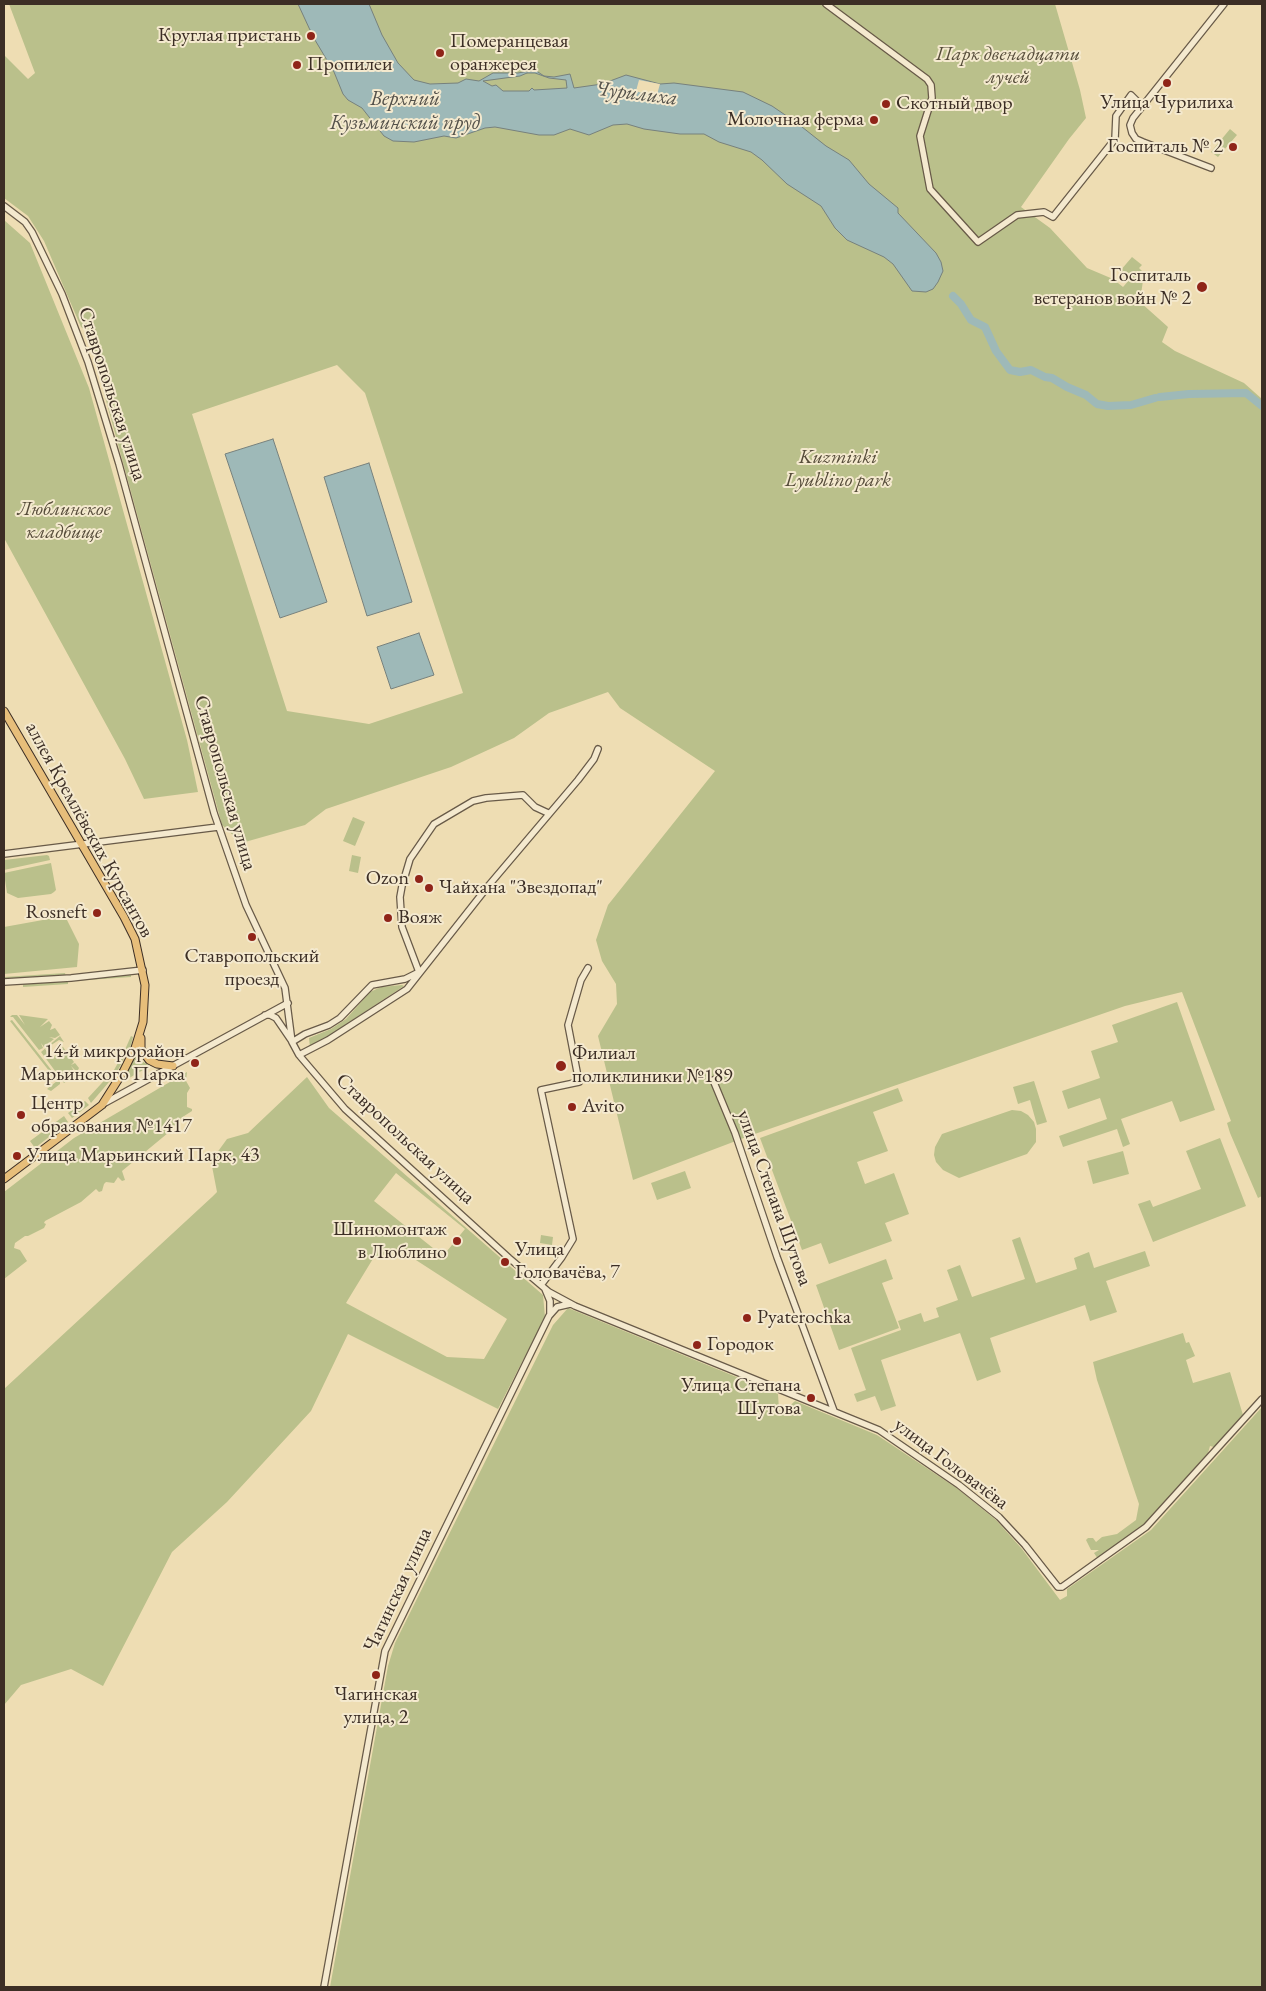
<!DOCTYPE html>
<meta charset="utf-8">
<style>
body{margin:0}
#map{position:relative;width:1266px;height:1991px;overflow:hidden;background:#eeddb3;font-family:"EB Garamond",serif}
canvas{display:block}
.frame{position:absolute;inset:0;border:5px solid #3c2e25;pointer-events:none}
</style>
<div id="map">
<canvas width="1266" height="1991"></canvas>
<div class="frame"></div>
</div>
<script>
const g = document.querySelector('canvas').getContext('2d');
g.lineJoin = 'round';
function fillPath(path, color) { g.fillStyle = color; g.fill(path, 'evenodd'); }
const shape = rows => new Path2D(rows.map(r => 'M' + r).join(''));
function strokePath(path, color, width, dash) { g.strokeStyle = color; g.lineWidth = width; g.lineCap = dash ? 'butt' : 'round'; g.setLineDash(dash || []); g.stroke(path); }
function drawText(font, color, halo, rows, align = 'center') {
  g.font = font + ' "EB Garamond",serif'; g.lineWidth = 4; g.setLineDash([]); g.textBaseline = 'middle'; g.strokeStyle = halo; g.fillStyle = color; for (const [text, x, y, turn = 0] of rows) {
    g.save(); g.translate(x, y); g.rotate((+turn || 0) * Math.PI / 180); g.textAlign = isNaN(turn) ? turn : align; if (halo) g.strokeText(text, 0, 0); g.fillText(text, 0, 0); g.restore();
  }
}
const green = shape([
 [9,4,1055,4,1080,90,1086,118,1069,139,1021,207,1050,228,1087,268,1113,279,1123,287,1130,279,1120,271,1132,257,1142,265,1139,268,1144,273,1140,302,1168,327,1162,342,1175,351,1244,383,1262,399,1262,1196,1258,1198,1230,1133,1227,1123,1231,1121,1182,992,1125,1006,749,1136,633,1180,598,1036,617,1004,616,984,602,961,596,940,608,905,715,771,620,708,608,692,549,713,514,738,451,767,326,809,305,825,245,842,236,838,222,825,104,393,106,387,85,330,81,327,44,241,28,216,4,198,4,55,28,79,35,73],
 [337,365,365,393,463,693,369,724,287,711,192,414],
 [1230,129,1237,135,1218,157,1211,152],
 [4,220,30,243,89,388,187,740,198,792,144,799,125,759,4,538],
 [353,817,365,822,355,846,343,841],
 [47,855,49,856,50,860,4,870,4,860],
 [352,855,361,857,358,873,349,871],
 [51,863,56,890,54,892,51,894,18,898,7,893,4,873],
 [65,916,79,944,77,967,4,974,4,927],
 [65,973,66,977,4,980,4,977],
 [131,975,131,977,73,981,72,979],
 [68,981,68,984,23,987,23,984],
 [402,985,404,986,310,1048,309,1038,331,1029,346,1019,370,992,381,987],
 [1177,1002,1215,1110,1180,1122,1172,1101,1121,1119,1130,1144,1123,1147,1117,1129,1063,1147,1059,1136,1107,1119,1100,1098,1068,1109,1062,1091,1100,1078,1091,1051,1118,1042,1112,1025],
 [12,1015,17,1015,25,1025,19,1015,48,1019,40,1027,49,1021,52,1025,50,1030,55,1028,60,1035,55,1038,49,1037,54,1039,44,1047,41,1043,43,1048,39,1050,13,1017,10,1017],
 [12,1020,60,1081,60,1084,51,1091,47,1089,57,1081,10,1021],
 [60,1036,64,1042,59,1040,45,1049,52,1058,59,1053,57,1051,63,1047,74,1062,71,1065,75,1063,79,1068,77,1072,71,1066,76,1074,70,1070,69,1072,72,1077,64,1083,41,1052],
 [131,1036,133,1037,131,1045,117,1072,114,1070,124,1052],
 [136,1051,142,1061,150,1066,124,1081,123,1079],
 [112,1072,115,1075,91,1103,88,1098],
 [187,1072,186,1081,190,1088,187,1093,187,1107,192,1109,192,1111,181,1118,168,1133,122,1171,125,1180,122,1181,118,1177,114,1183,106,1182,104,1184,102,1191,99,1192,96,1189,81,1202,45,1221,44,1223,46,1224,44,1228,28,1236,25,1236,15,1243,14,1248,20,1250,27,1261,4,1279,4,1192,74,1138],
 [307,1077,329,1108,543,1295,545,1317,498,1409,348,1334,311,1411,227,1502,172,1552,103,1686,71,1669,21,1685,4,1705,4,1389,212,1197,217,1192,211,1161,227,1139,248,1133],
 [396,1173,465,1229,443,1256,374,1201],
 [402,1251,507,1319,484,1359,447,1357,346,1303,374,1257],
 [1034,1081,1047,1122,1037,1125,1030,1100,1018,1104,1013,1087],
 [898,1088,903,1101,873,1112,888,1151,857,1162,865,1184,894,1173,909,1214,885,1223,892,1241,829,1264,821,1243,802,1250,760,1138],
 [85,1101,89,1105,72,1118,68,1113],
 [1012,1110,1021,1111,1028,1115,1034,1122,1036,1129,1036,1142,1027,1154,959,1178,943,1170,936,1162,934,1155,935,1147,942,1134],
 [64,1116,68,1122,35,1148,30,1141],
 [1220,1138,1246,1206,1153,1242,1138,1204,1150,1200,1153,1207,1201,1189,1186,1151],
 [1123,1151,1129,1174,1093,1184,1087,1161],
 [685,1171,691,1188,657,1200,651,1183],
 [541,1235,553,1237,552,1245,540,1243],
 [1020,1237,1036,1283,1077,1269,1074,1258,1089,1252,1094,1268,1145,1251,1150,1266,1106,1281,1117,1312,1090,1321,1085,1305,990,1338,1001,1372,977,1381,960,1333,881,1360,896,1406,881,1411,875,1396,857,1402,854,1394,866,1390,851,1348,901,1330,898,1321,921,1313,924,1322,939,1317,936,1308,958,1300,947,1270,960,1265,972,1297,1025,1279,1012,1240],
 [886,1259,893,1279,882,1283,899,1328,839,1350,816,1285],
 [568,1308,778,1394,779,1410,783,1412,795,1401,877,1435,958,1489,996,1520,1022,1549,1060,1600,1067,1596,1067,1589,1151,1530,1262,1407,1262,1987,330,1987,388,1666,395,1643,553,1325],
 [1183,1333,1186,1343,1189,1342,1195,1356,1186,1360,1193,1383,1230,1372,1243,1415,1240,1420,1214,1447,1210,1446,1208,1453,1144,1526,1098,1559,1094,1553,1099,1550,1091,1550,1086,1540,1088,1538,1093,1538,1096,1542,1102,1537,1117,1534,1136,1520,1139,1504,1097,1380,1093,1362]
]);
const water = shape([
 [298,4,369,4,382,35,398,63,414,80,430,84,458,83,466,79,479,81,493,73,518,73,535,70,544,76,554,77,570,74,574,88,602,84,626,75,660,84,674,83,743,92,772,106,797,123,826,146,849,160,869,184,898,208,898,213,936,253,941,262,943,271,938,282,933,289,926,292,912,291,893,264,884,257,847,240,835,228,821,206,787,184,762,160,751,152,719,142,704,134,680,134,644,129,627,124,613,125,589,135,570,129,554,135,539,135,495,127,485,128,456,138,444,136,414,142,393,141,384,136,362,108,348,100,343,94,334,72,315,40,316,33,310,30,298,4],
 [527,73,535,73,549,78,566,80,567,88,534,90,532,88,529,91,503,91,496,85,492,86,483,81,520,76,527,73],
 [273,439,327,602,280,618,225,454,273,439],
 [369,463,412,602,367,616,324,477,369,463],
 [419,633,434,675,391,689,377,647,419,633]
]);
const pier = shape([
 [639,80,660,84,656,98,636,91]
]);
const river = shape([
 [953,296,961,304,971,320,985,327,996,351,1010,370,1020,372,1031,370,1045,377,1052,378,1067,387,1086,395,1097,404,1108,406,1131,405,1155,398],
 [1160,397,1189,394,1246,393,1262,406]
]);
const minor = shape([
 [826,4,927,79,931,85,932,98,920,136,930,189,978,242,1017,215,1044,212,1053,217,1115,139,1116,116,1131,95,1142,106],
 [1211,168,1143,142,1136,139,1132,133,1130,125,1133,118,1224,4],
 [4,206,25,222,32,232,62,294,88,362,119,464,214,813,246,905,285,988,292,1042,299,1055,345,1109,509,1258,549,1292,575,1306,879,1430,959,1485,999,1517,1025,1545,1058,1587,1062,1587,1146,1527,1262,1399],
 [4,854,218,827],
 [419,972,402,927,400,897,402,886,410,859,434,824,473,801,486,798,523,795,535,807,548,813],
 [4,982,71,978,143,970],
 [265,1015,270,1015,276,1018,291,1040],
 [292,1042,305,1034,329,1025,340,1018,372,985,405,979,419,972],
 [299,1055,328,1040,407,989,489,885,578,780,594,759,598,749],
 [713,1080,735,1133,777,1257,834,1411],
 [103,1104,288,1003],
 [541,1285,562,1257,573,1239,541,1090,579,1082,568,1025,581,980,588,968],
 [545,1289,550,1301,550,1314],
 [324,1987,385,1651,549,1316,557,1307,570,1304]
]);
const major = shape([
 [4,711,124,917,135,939,145,985,143,1022,135,1048,123,1072,102,1105,4,1179],
 [141,1038,141,1049,149,1060,157,1064,173,1066]
]);
const markers = [
 [311,36,5,"#8f2418"],
 [440,53,5,"#8f2418"],
 [297,65,5,"#8f2418"],
 [1167,83,5,"#8f2418"],
 [886,104,5,"#8f2418"],
 [874,120,5,"#8f2418"],
 [1233,147,5,"#8f2418"],
 [1202,287,6,"#8f2418"],
 [419,879,5,"#8f2418"],
 [429,888,5,"#8f2418"],
 [97,913,5,"#8f2418"],
 [388,918,5,"#8f2418"],
 [252,937,5,"#8f2418"],
 [195,1063,5,"#8f2418"],
 [561,1066,6,"#8f2418"],
 [572,1107,5,"#8f2418"],
 [21,1115,5,"#8f2418"],
 [17,1156,5,"#8f2418"],
 [457,1241,5,"#8f2418"],
 [505,1262,5,"#8f2418"],
 [747,1318,5,"#8f2418"],
 [697,1345,5,"#8f2418"],
 [811,1398,5,"#8f2418"],
 [376,1675,5,"#8f2418"]
];
const poiNames = [
 ["Круглая пристань",301,36,"right"],
 ["Померанцевая",450,42],
 ["оранжерея",450,65],
 ["Пропилеи",307,65],
 ["Улица Чурилиха",1167,103,"center"],
 ["Скотный двор",896,104],
 ["Молочная ферма",864,120,"right"],
 ["Госпиталь № 2",1223,147,"right"],
 ["Госпиталь",1191,276,"right"],
 ["ветеранов войн № 2",1191,299,"right"],
 ["Ozon",409,879,"right"],
 ["Чайхана \"Звездопад\"",439,888],
 ["Rosneft",87,913,"right"],
 ["Вояж",398,918],
 ["Ставропольский",252,957,"center"],
 ["проезд",252,980,"center"],
 ["14-й микрорайон",185,1052,"right"],
 ["Марьинского Парка",185,1075,"right"],
 ["Филиал",572,1054],
 ["поликлиники №189",572,1077],
 ["Центр",31,1104],
 ["образования №1417",31,1127],
 ["Avito",582,1107],
 ["Улица Марьинский Парк, 43",27,1156],
 ["Шиномонтаж",447,1230,"right"],
 ["в Люблино",447,1253,"right"],
 ["Улица",515,1250],
 ["Головачёва, 7",515,1273],
 ["Pyaterochka",757,1318],
 ["Городок",707,1345],
 ["Улица Степана",801,1386,"right"],
 ["Шутова",801,1409,"right"],
 ["Чагинская",376,1695,"center"],
 ["улица, 2",376,1718,"center"]
];
const parkNames = [
 ["Парк двенадцати",1008,55],
 ["лучей",1008,78],
 ["Kuzminki",838,458],
 ["Lyublino park",838,481],
 ["Люблинское",64,510],
 ["кладбище",64,533]
];
const streetNames = [
 ["Ставропольская улица",112,394,72],
 ["Ставропольская улица",225,783,74],
 ["аллея Кремлёвских Курсантов",89,830,61],
 ["Ставропольская улица",405,1139,43],
 ["улица Степана Шутова",774,1198,70],
 ["улица Головачёва",951,1464,37],
 ["Чагинская улица",398,1590,-65]
];
const waterNames = [
 ["Чурилиха",636,94,7],
 ["Верхний",405,99],
 ["Кузьминский пруд",405,123]
];
fillPath(green, '#bac08b');
fillPath(water, '#9eb9b8');
strokePath(water, '#77817d', 1);
fillPath(pier, '#eeddb3');
strokePath(river, '#9eb9b8', 8);
strokePath(minor, '#685a48', 8);
strokePath(major, '#3c2e25', 9);
strokePath(minor, '#f4e9ce', 5.5);
strokePath(major, '#e7be7a', 7);
for (const [x, y, r, color] of markers) { const dot = new Path2D(); dot.arc(x, y, r, 0, 2 * Math.PI); g.fillStyle = color; g.fill(dot); strokePath(dot, '#f4e9ce', 2); }
drawText('20px', '#3c2e25', '#f4e9ce', poiNames, 'left');
drawText('italic 20px', '#554b39', '#f4e9ce', parkNames);
drawText('20px', '#3c2e25', '#f4e9ce', streetNames);
drawText('italic 21px', '#54514a', '#f4e9ce', waterNames);
</script>
